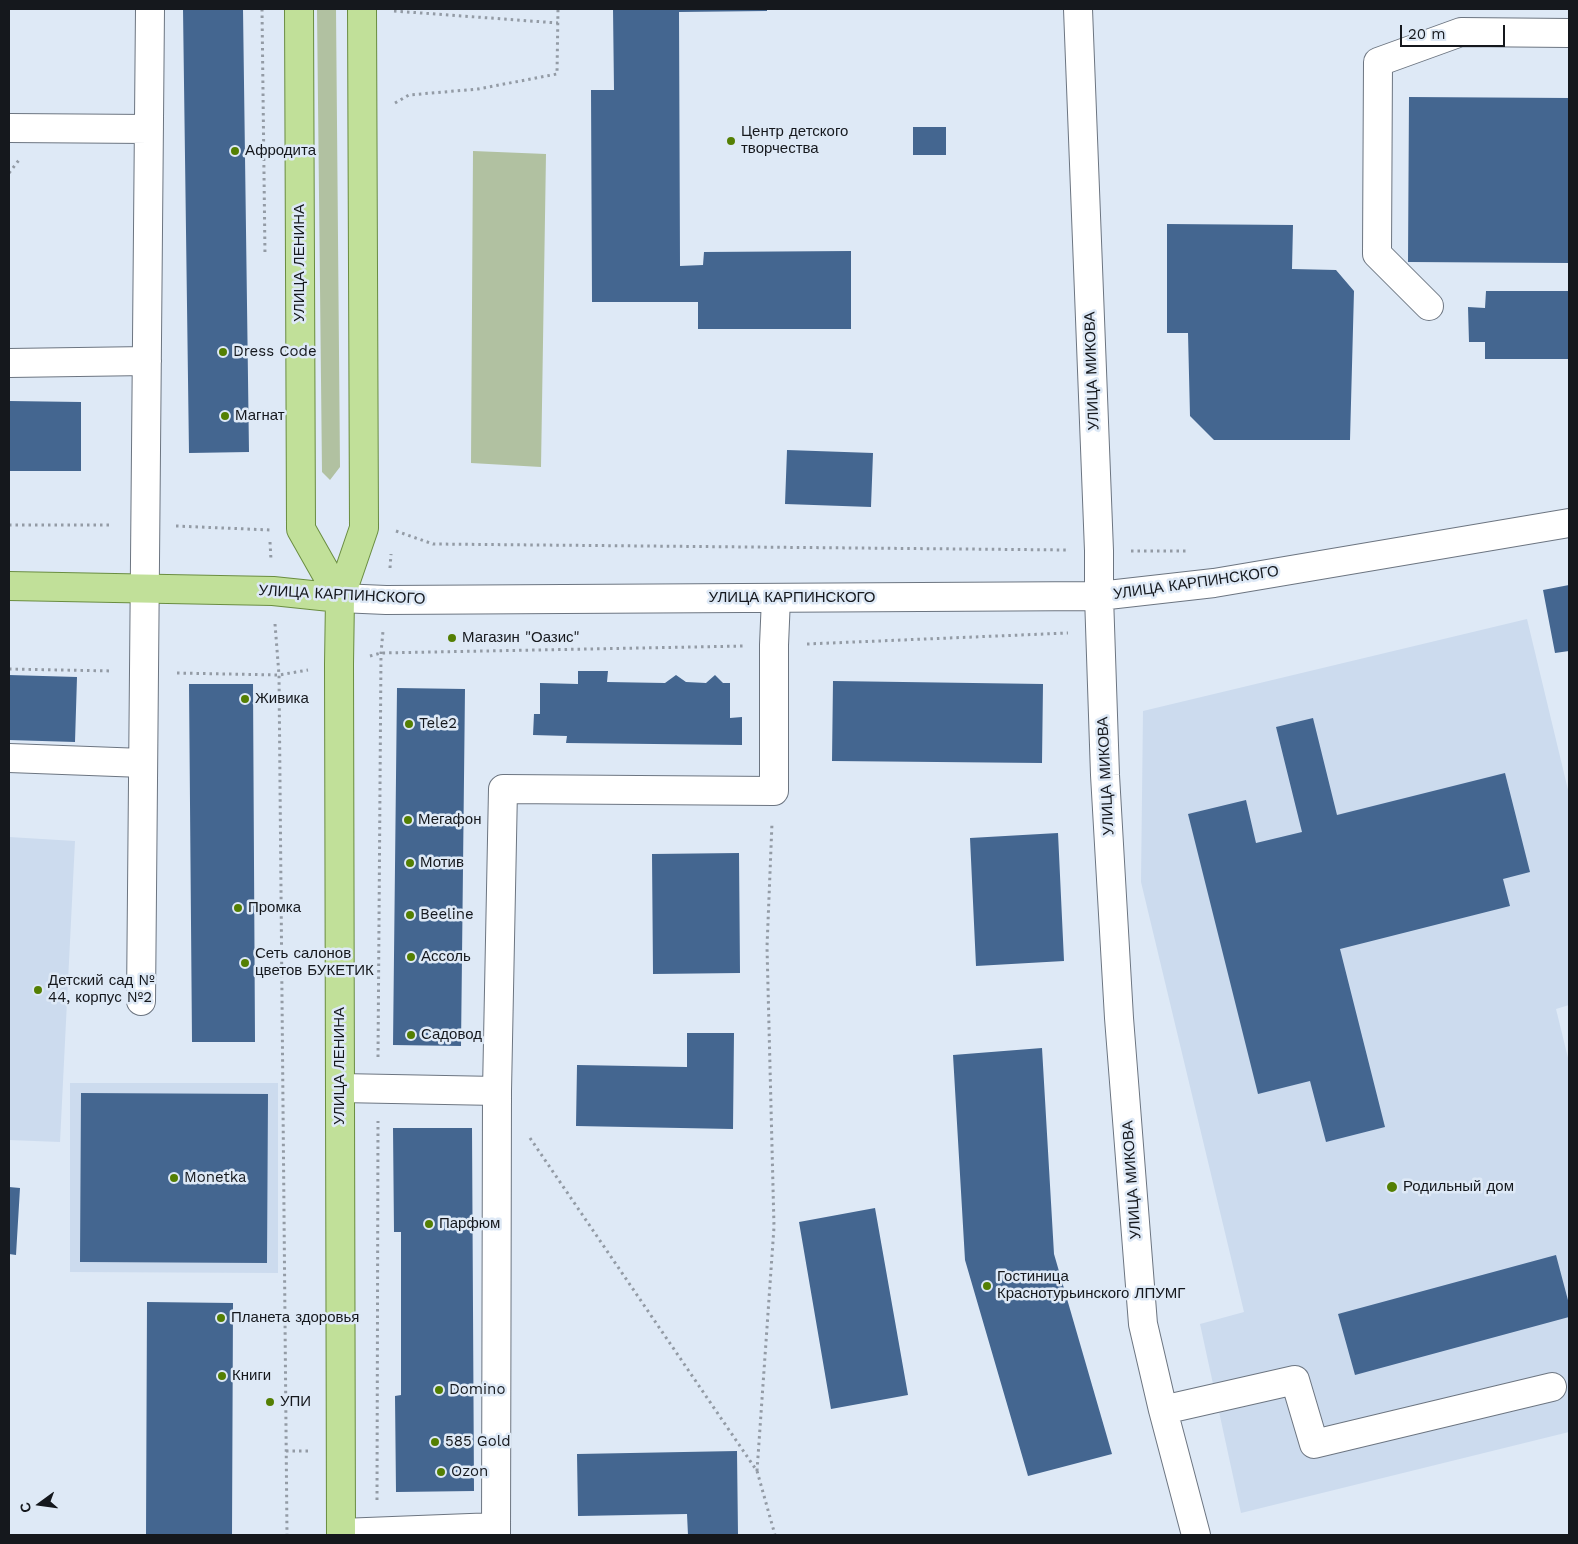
<!DOCTYPE html>
<meta charset="utf-8">
<style>
body{margin:0}
#map{position:relative;width:1578px;height:1544px;overflow:hidden;background:#dee9f6;font-family:"Work Sans",sans-serif}
canvas{display:block}
.frame{position:absolute;inset:0;border:10px solid #15181d;pointer-events:none}
.north{position:absolute;left:15px;top:1479px;width:50px;height:50px;-webkit-text-stroke:4px #dee9f6;paint-order:stroke;rotate:256deg;font-size:14px;font-weight:700;line-height:20px;text-align:center;color:#15181d}
.north::after{content:'';display:block;margin:auto;width:18px;height:22px;background:#15181d;clip-path:polygon(50% 0,100% 100%,50% 72%,0 100%)}
.scale{position:absolute;left:1400px;top:25px;width:105px;height:22px;box-sizing:border-box;border:2px solid #15181d;border-top:0;padding-left:6px;font-size:15px;line-height:18px;white-space:nowrap;color:#15181d;-webkit-text-stroke:4px #dee9f6;paint-order:stroke}
</style>
<div id="map">
<canvas width="1578" height="1544"></canvas>
<div class="frame"></div>
<div class="north">С</div>
<div class="scale">20 m</div>
</div>
<script>
const g = document.querySelector('canvas').getContext('2d');
g.lineJoin = 'round';
function fillPath(path, color) { g.fillStyle = color; g.fill(path, 'evenodd'); }
const shape = rows => new Path2D(rows.map(r => 'M' + r).join(''));
function strokePath(path, color, width, dash) { g.strokeStyle = color; g.lineWidth = width; g.lineCap = dash ? 'butt' : 'round'; g.setLineDash(dash || []); g.stroke(path); }
function drawText(font, color, halo, rows, align = 'center') {
  g.font = font + ' "Work Sans",sans-serif'; g.lineWidth = 5; g.setLineDash([]); g.textBaseline = 'middle'; g.strokeStyle = halo; g.fillStyle = color; for (const [text, x, y, turn = 0] of rows) {
    g.save(); g.translate(x, y); g.rotate((+turn || 0) * Math.PI / 180); g.textAlign = isNaN(turn) ? turn : align; if (halo) g.strokeText(text, 0, 0); g.fillText(text, 0, 0); g.restore();
  }
}
const built = shape([
 [1527,619,1569,794,1569,1005,1556,1009,1569,1062,1569,1432,1241,1513,1200,1324,1244,1312,1141,882,1143,711],
 [9,837,75,841,60,1142,9,1140],
 [70,1083,278,1083,278,1273,70,1272]
]);
const green = shape([
 [317,9,336,9,340,467,330,480,322,472],
 [473,151,546,154,541,467,471,463]
]);
const building = shape([
 [183,9,243,9,249,452,189,453],
 [613,9,767,9,767,11,679,12,680,266,703,265,704,252,851,251,851,329,698,329,698,302,592,302,591,90,614,90],
 [1409,97,1569,98,1569,263,1408,262],
 [913,127,946,127,946,155,913,155],
 [1167,224,1293,225,1292,269,1336,270,1354,291,1350,440,1214,440,1190,416,1188,333,1167,333],
 [1486,291,1569,291,1569,359,1485,359,1485,342,1469,342,1468,307,1485,308],
 [9,401,81,402,81,471,9,471],
 [787,450,873,453,871,507,785,504],
 [1569,585,1569,651,1555,653,1543,590],
 [578,671,608,671,607,682,665,683,676,675,686,682,706,683,715,675,723,683,730,683,730,718,742,717,742,745,566,743,567,736,533,735,534,714,540,714,540,683,578,684],
 [9,675,77,677,75,742,9,740],
 [833,681,1043,684,1042,763,832,761],
 [189,684,253,684,255,1042,192,1042],
 [397,688,465,689,461,1046,393,1045],
 [1313,718,1337,815,1505,773,1530,872,1503,879,1510,906,1340,949,1385,1127,1326,1142,1310,1081,1258,1094,1188,814,1246,800,1256,843,1302,832,1276,727],
 [1058,833,1064,961,976,966,970,838],
 [739,853,740,973,653,974,652,854],
 [687,1033,734,1033,733,1129,576,1126,577,1065,687,1067],
 [1042,1048,1054,1254,1112,1454,1028,1476,965,1260,953,1055],
 [81,1093,268,1094,267,1263,80,1262],
 [393,1128,472,1128,474,1491,396,1492,395,1396,401,1395,401,1232,394,1232],
 [9,1187,20,1188,16,1255,9,1254],
 [875,1208,908,1395,831,1409,799,1222],
 [1556,1255,1569,1304,1569,1317,1355,1375,1338,1314],
 [147,1302,233,1303,232,1535,146,1535],
 [737,1451,738,1535,688,1535,687,1514,578,1516,577,1454]
]);
const path = shape([
 [262,9,265,256],
 [394,11,558,23],
 [395,103,409,95,478,89,557,74,558,9],
 [9,173,19,160],
 [9,525,112,525],
 [176,526,270,530],
 [396,531,433,544,1068,550],
 [270,542,271,560],
 [1131,551,1188,551],
 [390,568,391,554],
 [275,624,279,675,287,1535],
 [807,644,1068,633],
 [370,656,381,653,743,646],
 [9,669,113,671],
 [177,673,279,675,308,670],
 [378,1057,381,653,383,631],
 [530,1138,757,1471,775,1535],
 [286,1451,308,1451],
 [757,1471,774,1227,767,947,772,823],
 [377,1500,378,1121]
]);
const minor = shape([
 [1078,9,1099,551,1099,596,1105,775,1119,1018,1143,1324,1163,1410,1196,1535],
 [9,128,149,129],
 [1429,306,1377,254,1378,62,1461,32,1569,33],
 [9,363,147,361],
 [340,598,386,600,1099,596,1214,583,1569,523],
 [9,758,143,763],
 [141,1001,150,9],
 [340,1088,497,1091,496,1535],
 [497,1091,503,789,774,791,774,645,776,598],
 [1163,1410,1295,1380,1314,1444,1552,1387],
 [341,1533,496,1527]
]);
const major = shape([
 [299,9,301,529,340,598],
 [9,586,273,591,340,598],
 [341,1535,339,664,340,598,364,528,362,9]
]);
const markers = [
 [731,141,5,"#547f03"],
 [235,151,5,"#547f03"],
 [223,352,5,"#547f03"],
 [225,416,5,"#547f03"],
 [452,638,5,"#547f03"],
 [245,699,5,"#547f03"],
 [409,724,5,"#547f03"],
 [408,820,5,"#547f03"],
 [410,863,5,"#547f03"],
 [238,908,5,"#547f03"],
 [410,915,5,"#547f03"],
 [411,957,5,"#547f03"],
 [245,963,5,"#547f03"],
 [38,990,5,"#547f03"],
 [411,1035,5,"#547f03"],
 [174,1178,5,"#547f03"],
 [1392,1187,6,"#547f03"],
 [429,1224,5,"#547f03"],
 [987,1286,5,"#547f03"],
 [221,1318,5,"#547f03"],
 [222,1376,5,"#547f03"],
 [439,1390,5,"#547f03"],
 [270,1402,5,"#547f03"],
 [435,1442,5,"#547f03"],
 [441,1472,5,"#547f03"]
];
const poiNames = [
 ["Центр детского",741,132],
 ["творчества",741,149],
 ["Афродита",245,151],
 ["Dress Code",233,352],
 ["Магнат",235,416],
 ["Магазин \"Оазис\"",462,638],
 ["Живика",255,699],
 ["Tele2",419,724],
 ["Мегафон",418,820],
 ["Мотив",420,863],
 ["Промка",248,908],
 ["Beeline",420,915],
 ["Сеть салонов",255,954],
 ["цветов БУКЕТИК",255,971],
 ["Ассоль",421,957],
 ["Детский сад №",48,981],
 ["44, корпус №2",48,998],
 ["Садовод",421,1035],
 ["Monetka",184,1178],
 ["Родильный дом",1403,1187],
 ["Парфюм",439,1224],
 ["Гостиница",997,1277],
 ["Краснотурьинского ЛПУМГ",997,1294],
 ["Планета здоровья",231,1318],
 ["Книги",232,1376],
 ["Domino",449,1390],
 ["УПИ",280,1402],
 ["585 Gold",445,1442],
 ["Ozon",451,1472]
];
const streetNames = [
 ["УЛИЦА ЛЕНИНА",300,263,-90],
 ["УЛИЦА МИКОВА",1092,371,-92],
 ["УЛИЦА КАРПИНСКОГО",1196,583,-8],
 ["УЛИЦА КАРПИНСКОГО",342,595,3],
 ["УЛИЦА КАРПИНСКОГО",792,598],
 ["УЛИЦА МИКОВА",1106,776,-93],
 ["УЛИЦА ЛЕНИНА",340,1066,-90],
 ["УЛИЦА МИКОВА",1132,1180,-94]
];
fillPath(built, '#ccdbee');
fillPath(green, '#b1c1a1');
fillPath(building, '#446690');
strokePath(minor, '#6c7581', 30);
strokePath(major, '#6a8d41', 30);
strokePath(path, '#939ba5', 3, [2.5, 4]);
strokePath(minor, '#fff', 28);
strokePath(major, '#c1e099', 28);
for (const [x, y, r, color] of markers) { const dot = new Path2D(); dot.arc(x, y, r, 0, 2 * Math.PI); g.fillStyle = color; g.fill(dot); strokePath(dot, '#dee9f6', 2); }
drawText('15px', '#15181d', '#dee9f6', poiNames, 'left');
drawText('15px', '#15181d', '#dee9f6', streetNames);
</script>
